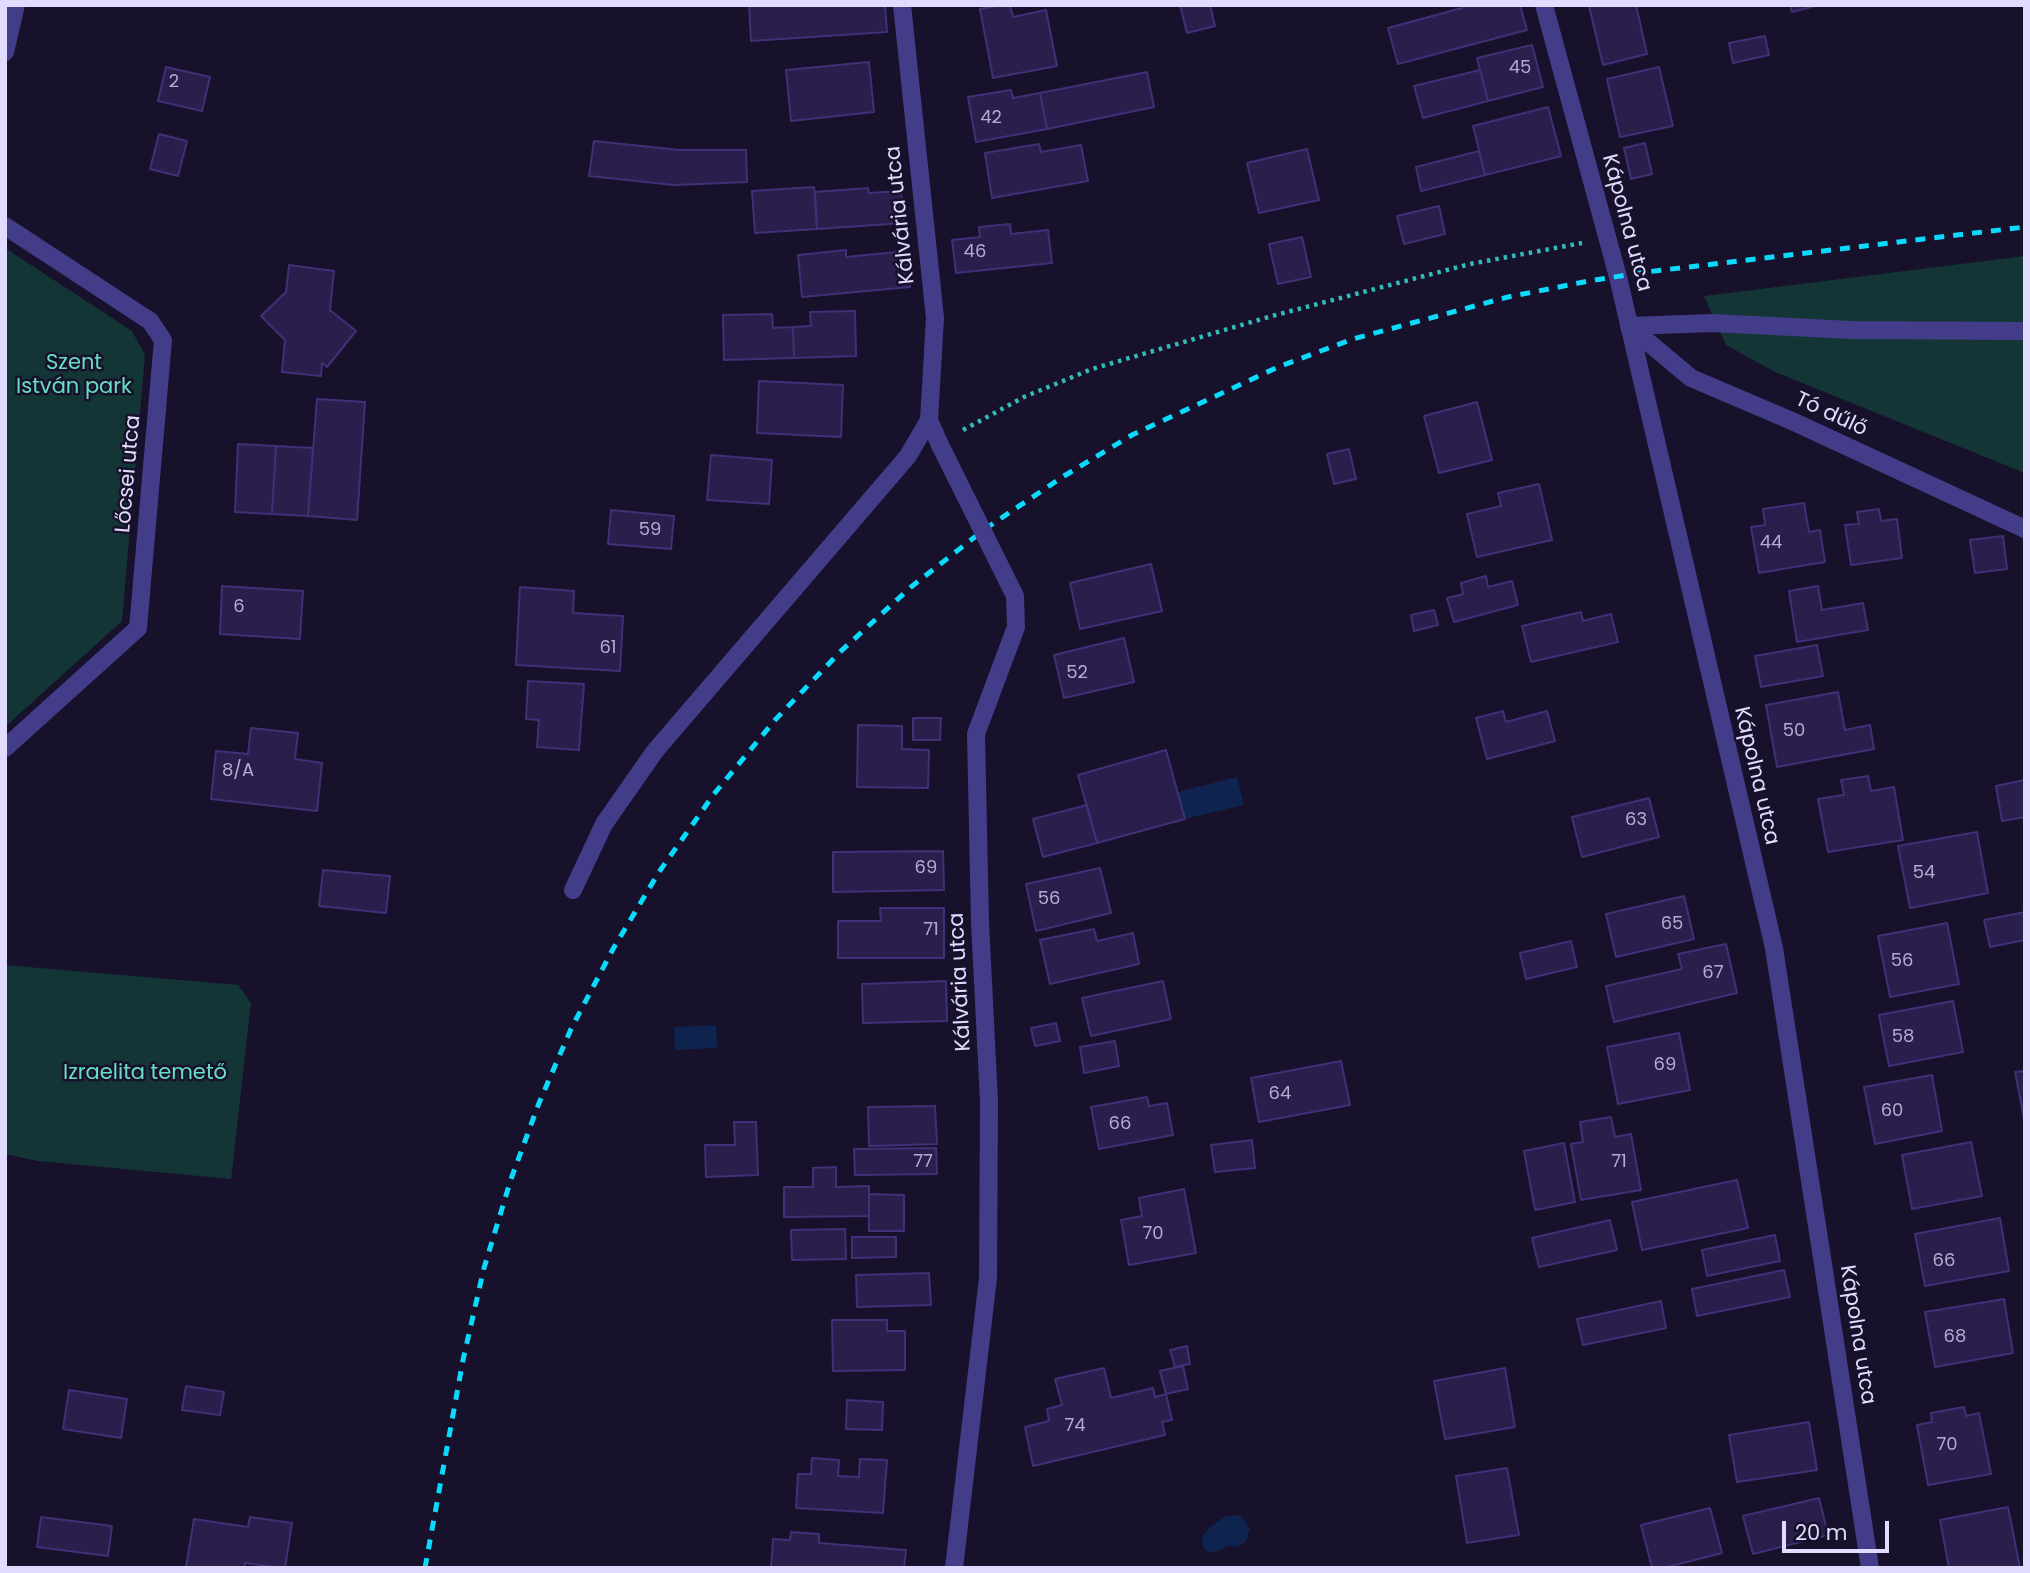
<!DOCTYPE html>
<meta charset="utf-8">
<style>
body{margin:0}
#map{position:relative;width:2030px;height:1573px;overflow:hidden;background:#17112b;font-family:Poppins,sans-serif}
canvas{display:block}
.frame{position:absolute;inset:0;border:7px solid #e1dcff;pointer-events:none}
.scale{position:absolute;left:1782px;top:1521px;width:107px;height:32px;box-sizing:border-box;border:4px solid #e1dcff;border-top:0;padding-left:9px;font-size:21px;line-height:24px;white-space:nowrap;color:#e1dcff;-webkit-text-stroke:5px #17112b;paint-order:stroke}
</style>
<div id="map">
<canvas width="2030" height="1573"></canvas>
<div class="frame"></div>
<div class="scale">20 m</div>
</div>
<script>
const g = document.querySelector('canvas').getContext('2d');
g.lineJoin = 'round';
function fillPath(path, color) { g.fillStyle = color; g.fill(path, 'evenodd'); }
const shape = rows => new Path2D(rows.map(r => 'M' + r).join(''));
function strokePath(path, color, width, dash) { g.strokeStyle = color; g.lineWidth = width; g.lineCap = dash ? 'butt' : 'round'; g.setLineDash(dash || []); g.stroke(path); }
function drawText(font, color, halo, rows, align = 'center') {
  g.font = font + ' Poppins,sans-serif'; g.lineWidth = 5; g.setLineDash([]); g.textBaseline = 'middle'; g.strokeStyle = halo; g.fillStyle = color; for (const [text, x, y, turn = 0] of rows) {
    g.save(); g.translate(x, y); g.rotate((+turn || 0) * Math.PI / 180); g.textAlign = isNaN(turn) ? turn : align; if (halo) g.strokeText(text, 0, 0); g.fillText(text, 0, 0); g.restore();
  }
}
const green = shape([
 [5,248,132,331,145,355,122,621,5,727],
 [2025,256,2025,473,1775,372,1726,345,1704,296],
 [5,965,238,985,251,1003,231,1179,38,1161,5,1154]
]);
const water = shape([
 [1237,777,1244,805,1185,819,1177,792],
 [716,1025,717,1048,675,1050,674,1027],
 [1234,1515,1241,1516,1250,1528,1246,1541,1240,1546,1234,1547,1229,1545,1216,1552,1210,1552,1204,1549,1202,1542,1203,1535,1207,1530,1224,1517]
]);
const building = shape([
 [749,5,885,5,887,32,751,41,749,5],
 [1002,5,1010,5,1013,17,1046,10,1057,66,993,78,980,9,1002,5],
 [1180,5,1210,5,1215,26,1187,33,1180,5],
 [1461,5,1520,5,1527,30,1398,64,1388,28,1462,8,1461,5],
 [1636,5,1647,54,1603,65,1589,6,1636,5],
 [1790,5,1819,5,1792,12,1790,5],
 [1765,36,1769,55,1733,63,1729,43,1765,36],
 [1532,45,1543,87,1488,101,1477,58,1532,45],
 [869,62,874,112,791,121,786,70,869,62],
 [166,67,210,77,202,111,158,101,166,67],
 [1659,67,1673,126,1620,137,1607,79,1659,67],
 [1480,70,1488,101,1423,118,1414,86,1480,70],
 [1147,72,1154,107,1047,129,1040,93,1147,72],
 [1011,90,1013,98,1040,93,1047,129,976,142,968,97,1011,90],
 [1548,107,1561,156,1485,175,1473,126,1548,107],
 [159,134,187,141,178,176,150,169,159,134],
 [594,141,679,150,746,150,747,182,674,185,589,176,594,141],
 [1645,143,1652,174,1631,179,1624,148,1645,143],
 [1039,144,1041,152,1081,145,1088,181,992,198,985,153,1039,144],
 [1307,149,1319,200,1259,213,1247,163,1307,149],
 [1479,151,1485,175,1421,191,1416,167,1479,151],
 [814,187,817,229,755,233,752,191,814,187],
 [868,188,869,193,901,191,904,223,817,229,815,192,868,188],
 [1439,206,1445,234,1404,244,1397,216,1439,206],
 [1010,224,1011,234,1048,230,1052,263,956,273,952,240,980,237,979,227,1010,224],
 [1302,237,1311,277,1278,284,1269,244,1302,237],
 [846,250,846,257,907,251,910,287,802,297,798,255,846,250],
 [289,265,334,271,330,310,356,331,327,367,322,363,321,376,282,372,285,340,261,316,286,292,289,265],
 [855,311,856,356,794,358,793,327,811,326,810,312,855,311],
 [772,314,773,328,793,327,794,358,724,360,723,315,772,314],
 [759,381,843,385,841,437,757,433,759,381],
 [317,399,365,402,357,520,308,516,317,399],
 [1477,402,1492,460,1439,473,1424,416,1477,402],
 [238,444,276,446,272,514,235,512,238,444],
 [276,446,313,448,308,516,272,514,276,446],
 [1349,449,1356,479,1334,484,1327,454,1349,449],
 [711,455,772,460,769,504,707,500,711,455],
 [1539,484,1552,540,1477,557,1467,514,1501,506,1498,493,1539,484],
 [1804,503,1809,532,1820,530,1825,562,1759,573,1751,527,1765,525,1763,509,1804,503],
 [1879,509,1881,521,1897,519,1902,558,1851,565,1845,525,1859,524,1857,512,1879,509],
 [611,510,674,516,671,549,608,544,611,510],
 [2003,536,2007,569,1975,573,1970,540,2003,536],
 [1151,564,1162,611,1080,629,1070,583,1151,564],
 [1486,576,1488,587,1512,581,1518,605,1454,622,1447,598,1463,594,1461,583,1486,576],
 [222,586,303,591,300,639,220,634,222,586],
 [1818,586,1822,610,1863,603,1868,630,1797,642,1789,591,1818,586],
 [520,587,574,591,573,613,623,616,620,671,516,665,520,587],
 [1434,610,1438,625,1414,631,1411,615,1434,610],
 [1581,612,1583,621,1611,614,1618,642,1531,662,1522,626,1581,612],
 [1124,638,1134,682,1064,698,1054,655,1124,638],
 [1817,645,1823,676,1761,687,1755,656,1817,645],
 [528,681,584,684,579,750,537,747,539,720,526,719,528,681],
 [1838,692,1845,730,1870,725,1874,749,1777,767,1766,705,1838,692],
 [1503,711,1506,722,1547,711,1555,741,1487,759,1476,718,1503,711],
 [913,718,941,718,940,740,913,740,913,718],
 [858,725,902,726,902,749,929,750,928,788,857,787,858,725],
 [251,728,298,733,295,759,322,763,317,811,211,799,216,751,248,754,251,728],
 [1166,750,1185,819,1097,843,1078,775,1166,750],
 [1868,776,1871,791,1894,787,1903,840,1828,852,1818,799,1844,795,1841,780,1868,776],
 [2025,780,2025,817,2002,821,1996,786,2025,780],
 [1649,798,1659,837,1582,857,1572,817,1649,798],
 [1087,805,1097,843,1043,857,1033,819,1087,805],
 [1977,832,1988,893,1910,908,1898,846,1977,832],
 [943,851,944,890,833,892,833,852,943,851],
 [1100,868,1111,913,1036,931,1026,884,1100,868],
 [323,870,390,876,386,913,319,906,323,870],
 [1684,896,1694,939,1616,957,1606,914,1684,896],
 [880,908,944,908,944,958,838,958,838,921,881,921,880,908],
 [2025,912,2025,940,1990,947,1984,920,2025,912],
 [1947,923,1959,984,1890,997,1878,936,1947,923],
 [1094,929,1097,941,1133,933,1139,964,1050,984,1040,940,1094,929],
 [1571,941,1577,967,1526,979,1520,953,1571,941],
 [1726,944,1737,993,1614,1022,1606,986,1682,969,1678,954,1726,944],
 [946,981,947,1021,863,1023,862,984,946,981],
 [1163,981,1171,1019,1091,1036,1082,998,1163,981],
 [1953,1001,1963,1052,1889,1066,1879,1015,1953,1001],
 [1056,1023,1060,1041,1035,1046,1031,1028,1056,1023],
 [1679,1033,1690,1090,1618,1104,1607,1047,1679,1033],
 [1115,1041,1119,1066,1084,1073,1080,1047,1115,1041],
 [1341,1061,1350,1105,1259,1122,1251,1078,1341,1061],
 [2025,1071,2025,1124,2015,1072,2025,1071],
 [1932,1075,1942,1131,1875,1144,1864,1087,1932,1075],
 [1147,1097,1149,1106,1167,1103,1173,1135,1099,1149,1091,1107,1147,1097],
 [935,1106,937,1144,869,1146,868,1107,935,1106],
 [1611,1117,1615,1137,1631,1134,1641,1190,1581,1200,1571,1144,1583,1142,1580,1122,1611,1117],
 [734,1122,756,1122,758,1175,706,1177,705,1145,735,1145,734,1122],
 [1252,1140,1255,1168,1215,1172,1211,1145,1252,1140],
 [1971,1142,1982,1196,1912,1209,1902,1155,1971,1142],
 [1564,1143,1575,1202,1535,1210,1524,1151,1564,1143],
 [936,1148,937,1174,855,1175,854,1149,936,1148],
 [836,1167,836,1187,869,1186,869,1216,784,1217,784,1187,813,1187,813,1168,836,1167],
 [1737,1180,1748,1228,1642,1250,1632,1202,1737,1180],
 [1184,1189,1196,1253,1129,1265,1121,1220,1142,1216,1139,1198,1184,1189],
 [869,1194,904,1195,904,1231,869,1231,869,1194],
 [2000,1218,2009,1271,1925,1286,1915,1234,2000,1218],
 [1610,1220,1617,1250,1539,1267,1532,1238,1610,1220],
 [845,1229,846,1259,792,1260,791,1230,845,1229],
 [1775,1235,1780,1261,1707,1276,1702,1250,1775,1235],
 [852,1237,896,1237,896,1257,852,1258,852,1237],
 [1784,1270,1790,1297,1697,1316,1692,1289,1784,1270],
 [929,1273,931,1305,857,1307,856,1275,929,1273],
 [2004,1299,2013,1353,1935,1367,1925,1312,2004,1299],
 [1661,1301,1666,1328,1583,1345,1577,1319,1661,1301],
 [832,1320,887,1320,887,1331,905,1331,905,1370,833,1371,832,1320],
 [1187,1346,1190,1364,1175,1367,1170,1350,1187,1346],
 [1183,1366,1188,1389,1166,1394,1160,1371,1183,1366],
 [1104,1368,1111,1398,1153,1388,1155,1397,1166,1394,1172,1420,1162,1422,1165,1435,1033,1466,1025,1427,1049,1421,1047,1409,1062,1405,1055,1379,1104,1368],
 [1505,1368,1515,1427,1445,1439,1434,1381,1505,1368],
 [186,1386,224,1392,220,1415,182,1410,186,1386],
 [69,1390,127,1399,121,1438,63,1429,69,1390],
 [847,1400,883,1402,882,1430,846,1429,847,1400],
 [1964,1407,1966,1416,1979,1413,1991,1474,1928,1485,1917,1425,1932,1422,1931,1413,1964,1407],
 [1809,1422,1817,1470,1737,1482,1729,1435,1809,1422],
 [812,1458,839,1460,838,1476,859,1477,860,1459,887,1460,883,1513,796,1508,798,1474,811,1474,812,1458],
 [1507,1468,1519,1535,1467,1543,1456,1476,1507,1468],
 [1819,1498,1828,1535,1753,1554,1743,1516,1819,1498],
 [2008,1507,2020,1568,1949,1568,1940,1520,2008,1507],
 [1710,1508,1722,1553,1663,1568,1652,1568,1641,1525,1710,1508],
 [41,1517,112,1526,108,1556,37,1547,41,1517],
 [250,1517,292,1523,285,1568,245,1563,244,1568,186,1567,194,1519,248,1527,250,1517],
 [791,1532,819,1534,819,1543,906,1550,904,1568,771,1568,773,1539,790,1540,791,1532]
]);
const path = shape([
 [963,430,1024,397,1092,369,1272,316,1470,264,1582,243]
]);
const service = shape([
 [1629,326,1713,323,1851,330,2025,331],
 [5,748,138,628]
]);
const minor = shape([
 [902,5,935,318,929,420,940,445],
 [1544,5,1618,277,1774,948,1870,1568],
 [5,52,16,5],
 [5,226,150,321,163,340,138,628],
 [1629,326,1691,378,1792,421,2025,529],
 [573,890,604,824,655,751,908,456,929,420],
 [954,1568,988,1278,989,1101,980,923,976,734,1016,627,1015,596]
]);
const rail = shape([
 [425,1568,463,1360,484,1268,511,1179,539,1103,571,1029,613,949,659,872,714,794,775,720,840,652,911,587,985,529,1064,476,1132,435,1278,367,1353,339,1508,297,1589,281,1646,272,2025,227]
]);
const minorBridge = shape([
 [940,445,1015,596]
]);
const numberNames = [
 ["45",1520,68],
 ["2",174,82],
 ["42",991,118],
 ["46",975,252],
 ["59",650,530],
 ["44",1771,543],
 ["6",239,607],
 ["61",608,648],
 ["52",1077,673],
 ["50",1794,731],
 ["8/A",238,771],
 ["63",1636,820],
 ["69",926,868],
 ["54",1924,873],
 ["56",1049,899],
 ["65",1672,924],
 ["71",931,930],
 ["56",1902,961],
 ["67",1713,973],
 ["58",1903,1037],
 ["69",1665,1065],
 ["64",1280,1094],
 ["60",1892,1111],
 ["66",1120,1124],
 ["77",923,1162],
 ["71",1619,1162],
 ["70",1153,1234],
 ["66",1944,1261],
 ["68",1955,1337],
 ["74",1075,1426],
 ["70",1947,1445]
];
const streetNames = [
 ["Kálvária utca",901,215,-96],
 ["Kápolna utca",1626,223,75],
 ["Tó dűlő",1831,415,25],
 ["Lőcsei utca",129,474,-85],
 ["Kápolna utca",1756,776,77],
 ["Kálvária utca",961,982,-93],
 ["Kápolna utca",1857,1335,81]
];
const parkNames = [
 ["Szent",74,364],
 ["István park",74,388],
 ["Izraelita temető",145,1074]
];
fillPath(green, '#143535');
fillPath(water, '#0e234d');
fillPath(building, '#291e4c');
strokePath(building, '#413077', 2);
strokePath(path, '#32bcb9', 4.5, [3.5, 5]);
strokePath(service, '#433d89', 18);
strokePath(minor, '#433d89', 18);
strokePath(rail, '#0bdafc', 5, [10, 9]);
strokePath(minorBridge, '#433d89', 18);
drawText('18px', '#b3acd2', null, numberNames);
drawText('21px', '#e1dcff', '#17112b', streetNames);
drawText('21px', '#67dfc6', '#17112b', parkNames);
</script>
